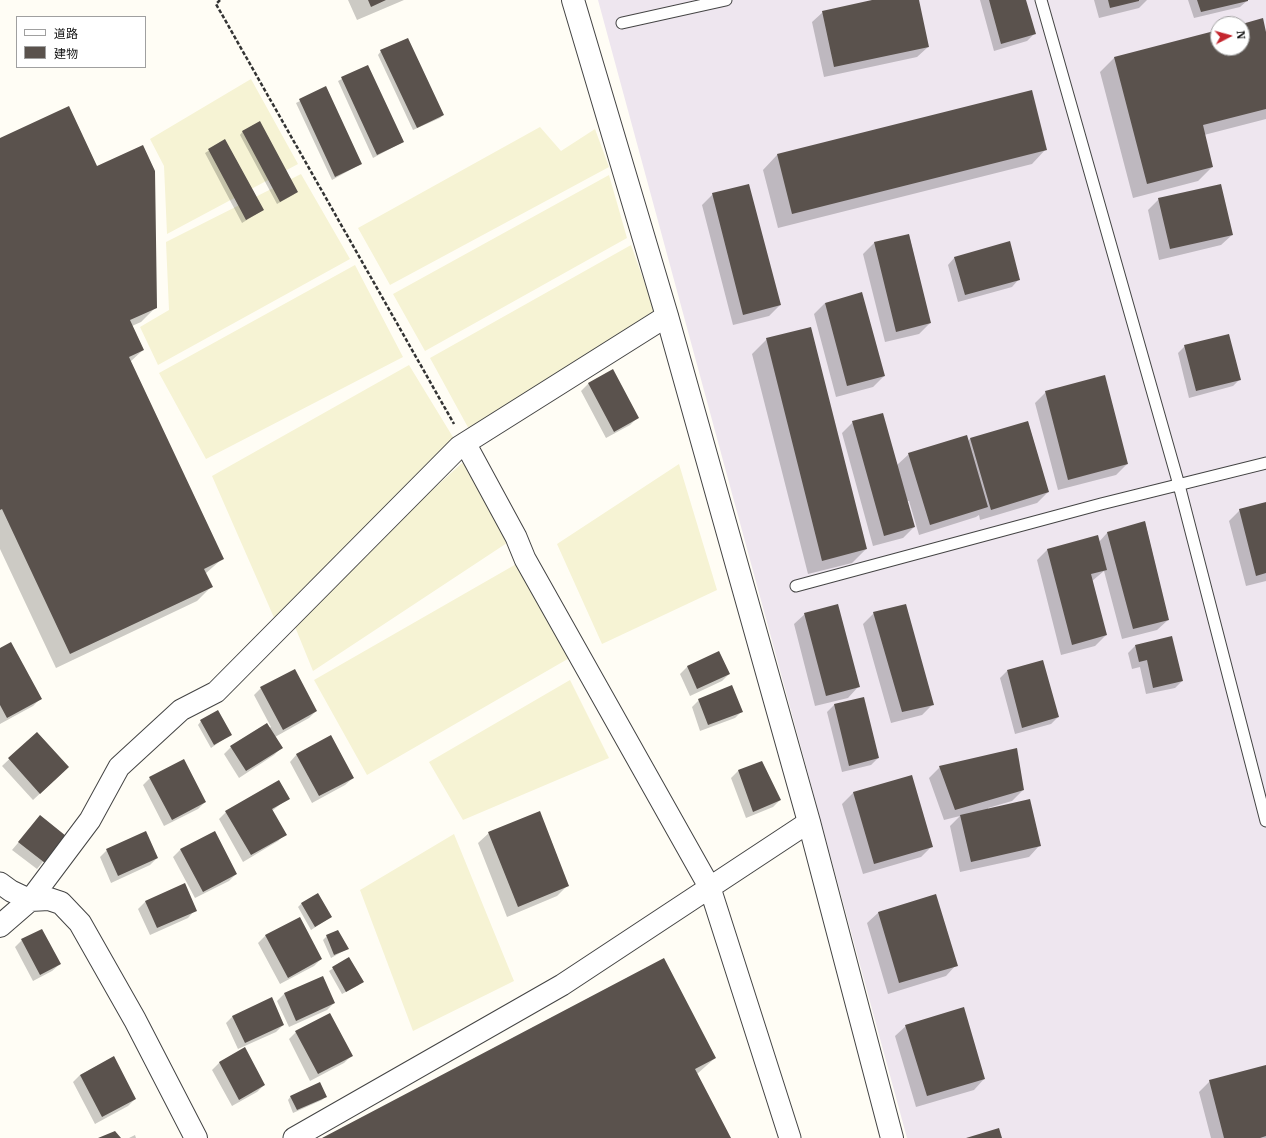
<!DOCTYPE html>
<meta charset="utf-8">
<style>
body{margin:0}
#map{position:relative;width:1266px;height:1138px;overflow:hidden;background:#fffdf5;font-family:"IBM Plex Serif","Noto Sans JP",serif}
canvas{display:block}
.legend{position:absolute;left:16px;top:16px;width:130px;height:52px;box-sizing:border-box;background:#fff;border:1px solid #a0a0a0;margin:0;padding:5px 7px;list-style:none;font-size:12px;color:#111}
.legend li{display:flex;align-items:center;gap:8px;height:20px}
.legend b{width:20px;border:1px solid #a0a0a0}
.north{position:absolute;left:1210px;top:16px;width:40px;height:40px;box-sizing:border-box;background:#fff;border:1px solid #a0a0a0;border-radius:50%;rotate:84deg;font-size:11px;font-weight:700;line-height:16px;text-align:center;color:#111}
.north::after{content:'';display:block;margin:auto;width:14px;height:18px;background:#c4262e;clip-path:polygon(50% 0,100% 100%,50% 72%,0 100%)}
</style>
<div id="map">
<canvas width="1266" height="1138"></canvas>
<ul class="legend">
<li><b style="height:5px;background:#fff"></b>道路</li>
<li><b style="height:11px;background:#5a524d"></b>建物</li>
</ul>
<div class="north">N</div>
</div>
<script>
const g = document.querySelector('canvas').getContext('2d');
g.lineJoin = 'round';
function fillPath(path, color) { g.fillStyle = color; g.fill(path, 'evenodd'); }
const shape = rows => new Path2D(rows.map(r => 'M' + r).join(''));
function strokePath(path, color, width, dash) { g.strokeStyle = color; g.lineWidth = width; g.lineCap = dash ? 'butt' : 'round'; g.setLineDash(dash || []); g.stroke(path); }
const industrial = shape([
 [598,0,1266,0,1266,1138,907,1138],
 [1218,24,1242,24,1242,48,1218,48]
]);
const farmland = shape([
 [251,79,298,164,167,234,164,166,150,139],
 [540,127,561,151,595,129,609,167,390,285,358,228],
 [301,174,350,259,158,365,140,327,169,310,166,242],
 [609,175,627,238,425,351,393,294],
 [631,245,655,312,470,431,430,358],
 [355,265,403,357,206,459,159,373],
 [409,365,459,447,299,610,471,455,516,537,313,671,291,617,279,629,212,476],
 [679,464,717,590,602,644,557,544],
 [525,559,578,653,367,775,314,680],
 [570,680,609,758,463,820,429,762],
 [454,834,514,981,413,1031,360,890]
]);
const shadow = shape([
 [348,0,404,0,357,20],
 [877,0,918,0,928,47,917,57,824,77,812,22,823,12],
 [980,0,1025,0,1034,34,1027,41,994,51],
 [1094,0,1147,0,1139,8,1099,18],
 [1188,0,1248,0,1240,7,1194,18],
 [1242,25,1266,36,1266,119,1204,135,1212,167,1198,181,1133,198,1100,72,1114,58,1218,31,1218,48,1242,48],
 [381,51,443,115,440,118,413,130,378,55],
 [367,66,403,142,373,158,338,81],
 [326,88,361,164,332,180,296,103],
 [1031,91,1046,149,1032,164,778,228,763,170,777,155],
 [243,131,297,192,293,195,277,204,240,135],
 [0,139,156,307,141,322,132,326,143,350,130,362,222,559,205,574,211,587,197,601,56,668,0,549],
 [225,140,263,210,242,223,205,153],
 [713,194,780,305,769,316,733,325,702,205],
 [1159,199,1232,235,1221,245,1159,260,1148,210],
 [909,235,930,323,919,334,885,342,863,254,874,243],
 [955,257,1019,279,1012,287,958,302,948,265],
 [825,303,884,376,873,387,836,397,814,314],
 [767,339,866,549,852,563,808,574,752,354],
 [1185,346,1240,379,1233,386,1189,398,1178,353],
 [612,371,637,418,630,425,606,438,581,391,588,384],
 [1046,392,1127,464,1116,475,1058,490,1035,403],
 [853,422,897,465,909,454,968,441,970,439,1028,422,1048,492,1037,503,980,520,979,515,976,517,919,535,909,501,907,501,914,527,903,538,873,546,842,433],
 [1266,503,1266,581,1246,586,1229,521,1240,510],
 [1145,522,1168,620,1157,630,1122,639,1104,571,1092,581,1106,635,1095,646,1061,655,1037,560,1047,550,1099,542,1107,533],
 [874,613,933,704,922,715,891,723,863,624],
 [805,614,858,687,848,698,815,706,794,624],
 [1135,646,1182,681,1175,688,1146,694,1140,667,1132,669,1128,653],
 [0,649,40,699,33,706,0,724],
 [719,652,729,674,722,681,690,696,680,674,687,667],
 [1007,671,1058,717,1051,724,1015,734,1000,678],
 [261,688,316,711,309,718,275,737,281,748,274,755,239,778,224,754,231,747,271,727,254,695],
 [863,698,878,758,871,765,842,772,827,712,834,705],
 [699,700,742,711,735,718,700,731,692,707],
 [201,721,231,734,211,748,198,725],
 [37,733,61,774,33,800,2,766],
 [297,754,353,778,345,785,312,803,290,762],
 [762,762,780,800,773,807,746,818,731,778,738,771],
 [940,767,1023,790,1012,801,988,808,988,809,1039,846,1029,857,960,872,950,826,960,816,944,820,929,778],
 [911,776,932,846,921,857,863,874,842,804,853,793],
 [150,778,205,802,198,809,164,826,143,785],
 [288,798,272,811,285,834,278,841,243,862,219,819,226,812],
 [40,817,64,836,37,869,12,850],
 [214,832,236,874,229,881,195,898,173,857,180,850],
 [489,833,568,885,557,896,507,917,478,843],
 [107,850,157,858,150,865,111,883,100,857],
 [184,885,195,910,188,918,150,935,138,909,145,902],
 [935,895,956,965,946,976,888,994,867,923,878,913],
 [302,903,331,917,311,930,298,907],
 [299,918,321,959,314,966,280,984,258,943,265,936],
 [327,936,347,949,331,958,323,940],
 [22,940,60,964,52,971,33,981,15,947],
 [349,958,359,985,342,994,329,971],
 [323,977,334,1003,327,1010,289,1027,277,1001,284,994],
 [233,1016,283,1025,276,1032,238,1049,226,1023],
 [906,1026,984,1079,974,1090,916,1107,895,1036],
 [296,1032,351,1056,344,1063,310,1081,289,1039],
 [244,1049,264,1085,257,1092,232,1106,212,1070,219,1063],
 [114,1057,135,1099,128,1106,95,1124,73,1082,80,1075],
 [715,1058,697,1074,730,1138,325,1138],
 [1266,1066,1266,1138,1211,1138,1199,1092,1210,1081],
 [291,1096,325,1097,322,1100,293,1113,288,1100],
 [135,1135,136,1138,129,1138]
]);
const building = shape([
 [368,0,386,0,371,7],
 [872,0,919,0,929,47,834,67,822,11],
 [989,0,1026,0,1036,34,1001,44],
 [1108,0,1139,0,1139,1,1110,8],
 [1197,0,1248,0,1248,1,1201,12],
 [1263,18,1266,32,1266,109,1203,125,1213,167,1147,184,1114,57,1218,30,1218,48,1242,48,1242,24],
 [408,38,444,115,417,128,380,50],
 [368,65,404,142,377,155,341,77],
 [326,86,362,164,335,177,299,99],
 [1032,90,1047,150,792,214,777,154],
 [69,106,97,166,143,145,155,171,157,308,130,320,144,350,129,357,224,559,204,569,213,587,70,654,2,509,0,510,0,138],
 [260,121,298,192,280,202,242,131],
 [225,139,264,210,246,220,208,149],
 [749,184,781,305,743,315,712,193],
 [1221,184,1233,235,1170,249,1158,198],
 [909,234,931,323,896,332,874,242],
 [1010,241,1020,280,965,295,954,257],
 [862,292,885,376,847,386,825,303],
 [811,327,867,549,822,561,766,338],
 [1229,334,1241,380,1196,391,1184,345],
 [613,369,639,418,614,432,588,383],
 [1105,375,1128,464,1068,480,1045,391],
 [883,413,915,527,884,536,852,421],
 [1028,421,1049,492,991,510,970,438],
 [967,435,988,507,930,525,908,453],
 [1266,502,1266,573,1256,576,1239,509],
 [1145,521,1169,620,1133,629,1107,532],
 [1098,535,1107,570,1091,574,1107,635,1072,645,1047,549],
 [838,604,860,687,826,696,804,613],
 [906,604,934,705,902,712,873,612],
 [1172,636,1183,681,1153,688,1147,660,1139,662,1135,645],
 [11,642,42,699,7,718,0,705,0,648],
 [719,651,730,674,697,689,687,666],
 [1043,660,1059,717,1022,728,1007,670],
 [295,669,317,711,283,730,260,687],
 [732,685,743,712,708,725,698,699],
 [864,697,879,758,849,766,834,704],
 [218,710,232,735,214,745,200,720],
 [267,723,283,748,246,771,230,746],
 [37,732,69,767,40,794,8,758],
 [331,735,354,778,319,796,296,754],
 [1017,748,1024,790,955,810,939,766],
 [184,759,206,802,172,820,149,777],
 [762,761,781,800,753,812,738,770],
 [912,775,933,847,874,864,853,792],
 [279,780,290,799,272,809,287,835,251,855,225,811],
 [1030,799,1041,846,971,862,960,815],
 [540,811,569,886,518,907,488,832],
 [40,815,66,836,45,863,18,842],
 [146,831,158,858,118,876,106,849],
 [215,831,237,874,203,892,180,849],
 [185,883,197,911,157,928,145,901],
 [318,893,332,917,315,927,301,903],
 [936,894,958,966,899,983,878,912],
 [300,917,322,959,288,978,265,935],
 [42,929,61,964,40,975,21,939],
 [338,930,349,949,334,955,326,935],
 [349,957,364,982,346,992,332,967],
 [664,958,716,1058,695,1069,731,1138,322,1138],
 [323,976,335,1003,296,1021,284,993],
 [272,997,284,1025,245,1043,232,1016],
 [964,1007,985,1079,927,1096,905,1025],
 [330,1013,353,1056,318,1074,295,1031],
 [245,1047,265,1085,239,1100,219,1062],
 [114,1056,136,1099,102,1117,80,1075],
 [1266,1065,1266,1136,1260,1138,1224,1138,1209,1080],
 [320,1082,327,1097,297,1110,290,1096],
 [999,1128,1002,1138,966,1138],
 [115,1131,121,1138,98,1138]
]);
const path = shape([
 [220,0,216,4,454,424]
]);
const service = shape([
 [1041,0,1179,485,1266,821],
 [622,23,726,0],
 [796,586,1101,504,1266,463]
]);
const minor = shape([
 [465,443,516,537,525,559,710,888,790,1138],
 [0,883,11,891,30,900,90,820,119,767,181,710,216,692,459,447,667,316],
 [294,1138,562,985,809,822]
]);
const tertiary = shape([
 [573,0,667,316,809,822,892,1138],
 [0,926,30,900,49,899,61,903,80,923,135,1020,196,1138]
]);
fillPath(industrial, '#eee6ef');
fillPath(farmland, '#f6f3d4');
fillPath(shadow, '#0003');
fillPath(building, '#5a524d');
strokePath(service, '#444', 13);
strokePath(minor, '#444', 23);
strokePath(tertiary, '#444', 24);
strokePath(path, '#333', 2.5, [4, 2]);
strokePath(service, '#fff', 11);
strokePath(minor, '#fff', 21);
strokePath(tertiary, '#fff', 22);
</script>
